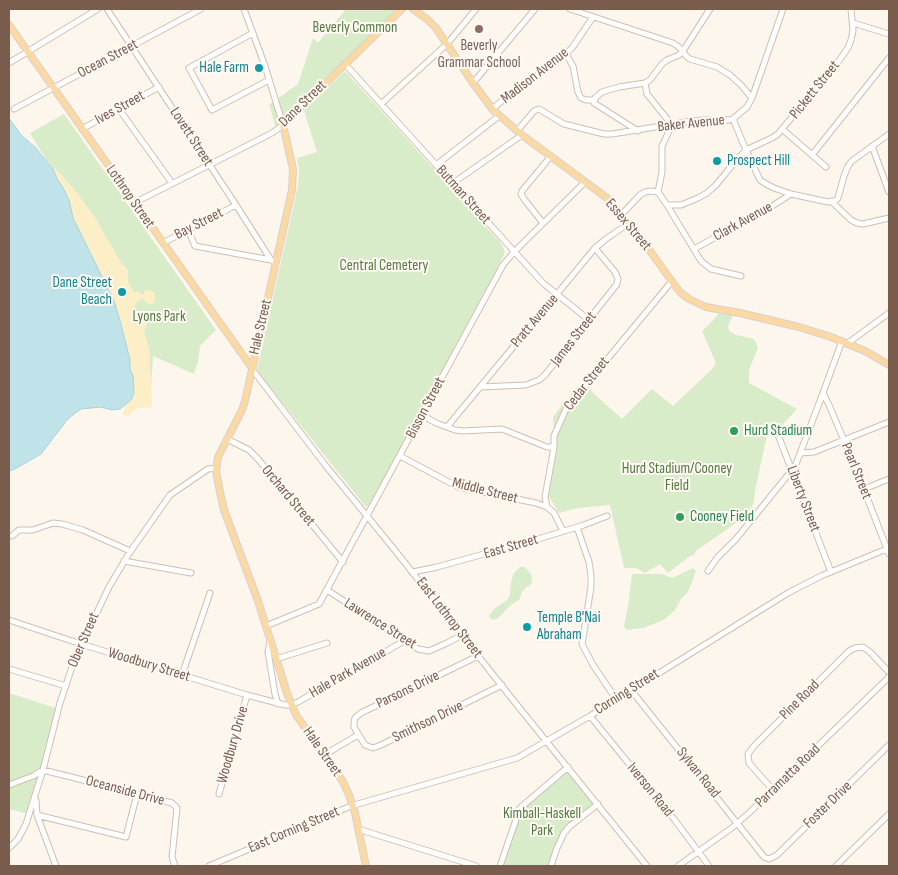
<!DOCTYPE html>
<style>
body{margin:0}
#map{position:relative;width:898px;height:875px;overflow:hidden;background:#fdf6ec;font-family:"Sofia Sans Condensed",sans-serif}
canvas{display:block}
.frame{position:absolute;inset:0;border:10px solid #7a5c4d;pointer-events:none}
</style>
<div id="map">
<canvas width="898" height="875"></canvas>
<div class="frame"></div>
</div>
<script>
const g = document.querySelector('canvas').getContext('2d');
g.lineJoin = 'round';
function fillPath(path, color) { g.fillStyle = color; g.fill(path, 'evenodd'); }
const shape = rows => new Path2D(rows.map(r => 'M' + r).join(''));
function strokePath(path, color, width, dash) { g.strokeStyle = color; g.lineWidth = width; g.lineCap = dash ? 'butt' : 'round'; g.setLineDash(dash || []); g.stroke(path); }
function drawText(font, color, halo, rows, align = 'center') {
  g.font = font + ' "Sofia Sans Condensed",sans-serif'; g.lineWidth = 4; g.setLineDash([]); g.textBaseline = 'middle'; g.strokeStyle = halo; g.fillStyle = color; for (const [text, x, y, turn = 0] of rows) {
    g.save(); g.translate(x, y); g.rotate((+turn || 0) * Math.PI / 180); g.textAlign = isNaN(turn) ? turn : align; if (halo) g.strokeText(text, 0, 0); g.fillText(text, 0, 0); g.restore();
  }
}
const green = shape([
 [346,9,401,9,276,128,269,105,298,84,313,38,318,43],
 [346,72,501,243,505,252,501,261,370,504,368,506,365,506,258,372,257,369,298,186,299,170,297,158,317,152,304,111,343,73],
 [64,114,216,330,200,346,198,361,194,374,153,356,150,408,134,393,130,360,120,321,54,171,45,158,30,133],
 [721,310,734,313,728,326,729,331,736,335,754,339,758,348,749,370,749,383,797,409,773,435,768,431,755,490,754,502,750,510,736,523,696,551,694,555,690,556,668,573,660,564,645,573,636,568,624,568,610,505,578,508,559,513,550,498,543,491,547,471,555,451,553,417,581,382,622,419,652,389,673,406,711,370,716,363,702,331,715,318],
 [520,567,525,567,532,576,532,581,530,586,526,587,522,592,519,600,512,604,497,619,492,620,489,616,494,609,507,600,510,595,511,582,514,573],
 [693,568,696,571,691,585,687,593,681,599,675,610,665,619,654,624,643,628,626,630,624,626,628,606,632,574,662,574,672,578],
 [9,693,59,709,29,814,9,809],
 [565,768,598,804,570,826,560,840,552,866,500,866,520,808]
]);
const sand = shape([
 [55,168,75,190,94,216,122,264,128,270,128,282,134,293,138,291,142,295,146,290,150,290,154,292,155,295,155,300,153,304,148,304,142,299,136,303,135,309,135,315,139,319,147,323,144,332,149,347,152,402,151,407,137,408,128,416,124,416,123,413,126,404,131,400,134,395,133,376,130,369,130,360,120,321,114,301,73,218,69,200,62,186,57,179,54,171]
]);
const water = shape([
 [9,118,21,135,36,148,54,171,57,179,62,186,69,200,73,218,114,301,120,321,130,360,130,369,133,376,134,393,131,400,120,409,112,410,101,407,81,409,74,414,67,420,41,454,15,469,9,471,9,118]
]);
const minor = shape([
 [107,9,236,205,271,260,276,263],
 [570,9,673,43,680,48,683,51,710,9],
 [853,23,889,34],
 [253,33,189,68,212,110,269,80],
 [566,54,573,66,578,92,581,98,586,100,594,100],
 [9,63,98,9],
 [345,64,532,271,543,283,589,320],
 [473,83,535,9],
 [645,83,647,94,672,125,662,146,662,172,658,192],
 [381,104,447,44,476,9],
 [14,109,201,9],
 [119,109,172,183],
 [492,109,517,89,555,63,562,57,572,48,593,17],
 [733,119,747,107,752,98,783,9],
 [82,129,159,87],
 [782,129,826,167],
 [517,131,534,111,539,109,564,124,604,134,612,134,692,121,705,120,728,120,733,119,746,150,760,180,766,184,774,188,791,194,828,202,831,201,851,220,857,223,863,224,889,218],
 [638,131,594,103,595,98,602,92,619,87,645,83,650,80,662,64,667,60,679,55,683,51,686,56,690,59,717,67,730,75,741,85,752,98],
 [872,146,889,192],
 [812,155,889,58],
 [436,165,499,116],
 [453,183,522,135],
 [831,201,835,201,838,198,844,176,848,166,852,161,889,134],
 [134,203,272,133,283,125,265,66,244,9],
 [667,205,701,261,711,269,741,276],
 [622,214,640,195,645,192,651,191,658,192,667,205,681,205,698,198,707,193,716,185,738,158,746,150,772,138,778,134,838,62,848,48,851,40,853,31,851,9],
 [543,223,524,199,521,194,522,191,551,156],
 [188,230,195,246,271,260],
 [163,243,236,205],
 [694,249,769,208,791,194],
 [848,343,889,313],
 [252,369,326,466,394,549,509,695,647,866],
 [480,387,526,385,539,380,545,375,617,284,618,279,615,272,595,248],
 [823,393,829,405,852,459,889,554],
 [422,415,436,423,455,430,463,431,502,429,547,447,554,447],
 [447,427,595,248,606,239,629,223],
 [775,427,831,572],
 [227,439,249,450,258,459,343,562],
 [800,453,814,452,889,422],
 [400,456,458,487,536,503,547,507,554,513,563,531],
 [864,489,889,479],
 [547,507,545,497,554,447,554,436,566,409,672,281],
 [577,527,589,562,591,575,591,587,582,644,593,665,616,699],
 [12,536,19,530,33,530,53,523,62,524,83,530,130,551],
 [124,561,191,573],
 [708,571,717,558,736,539,792,470,796,464,823,393,842,341],
 [413,572,437,567,538,539,584,525,607,516],
 [327,590,418,649,429,651,447,643,462,635],
 [9,620,81,644,247,695,285,705,291,705,298,702,404,641],
 [266,626,319,604,503,265,514,252,585,182],
 [270,640,268,652,275,694,278,704],
 [478,656,361,713,355,718,354,723,354,727,365,745,373,748,381,745,502,685],
 [276,659,327,643],
 [9,669,66,686],
 [182,675,210,593],
 [631,690,764,857,769,859,777,855,889,745],
 [590,716,674,819,709,866],
 [324,755,358,735],
 [9,785,33,776,43,770,75,778,172,803,177,808,172,857,175,866],
 [773,790,749,763,748,754,754,746,849,651,855,648,863,647,870,652,889,672],
 [219,794,247,695],
 [36,800,37,815,56,866],
 [37,815,126,837,137,794],
 [358,829,476,866],
 [9,848,18,839,26,824,43,770,60,703,71,670,81,646,109,587,128,555,170,495,208,469,217,468],
 [209,866,351,806,517,758,590,716,788,593,821,576,889,548],
 [500,866,520,808,568,767],
 [551,866,557,848,564,833,570,826,598,804],
 [678,866,733,827,751,811,889,677],
 [836,866,889,814]
]);
const major = shape([
 [413,9,428,20,436,28,473,83,493,110,522,135,607,198,640,237,676,287,681,293,689,299,706,307,740,313,799,327,831,337,865,351,889,365],
 [9,25,252,368],
 [366,866,355,813,349,795,343,782,332,765,296,715,287,693,258,601,224,510,220,492,216,471,218,457,242,410,245,401,292,190,293,169,283,125,402,9]
]);
const markers = [
 [479,29,5,"#8d6e63"],
 [259,68,5,"#0f9aa8"],
 [717,161,5,"#0f9aa8"],
 [122,292,5,"#0f9aa8"],
 [734,431,5,"#2e9e5b"],
 [680,517,5,"#2e9e5b"],
 [527,627,5,"#0f9aa8"]
];
const parkNames = [
 ["Beverly Common",355,28],
 ["Central Cemetery",384,266],
 ["Lyons Park",159,317],
 ["Hurd Stadium/Cooney",677,469],
 ["Field",677,486],
 ["Kimball-Haskell",542,814],
 ["Park",542,831]
];
const educationNames = [
 ["Beverly",479,46],
 ["Grammar School",479,63]
];
const streetNames = [
 ["Ocean Street",108,59,-28],
 ["Madison Avenue",535,76,-38],
 ["Pickett Street",815,90,-51],
 ["Dane Street",303,104,-44],
 ["Ives Street",120,108,-29],
 ["Baker Avenue",691,124,-6],
 ["Lovett Street",191,137,57],
 ["Butman Street",463,195,48],
 ["Lothrop Street",130,197,55],
 ["Clark Avenue",743,222,-29],
 ["Bay Street",199,224,-27],
 ["Essex Street",628,225,50],
 ["Pratt Avenue",535,321,-50],
 ["Hale Street",261,327,-77],
 ["James Street",574,339,-52],
 ["Cedar Street",587,384,-52],
 ["Bisson Street",426,408,-62],
 ["Pearl Street",856,471,68],
 ["Middle Street",485,491,14],
 ["Orchard Street",288,496,50],
 ["Liberty Street",803,499,69],
 ["East Street",511,547,-16],
 ["East Lothrop Street",449,618,52],
 ["Lawrence Street",380,624,32],
 ["Ober Street",84,640,-67],
 ["Woodbury Street",149,665,17],
 ["Hale Park Avenue",348,673,-30],
 ["Parsons Drive",408,690,-26],
 ["Corning Street",627,692,-32],
 ["Pine Road",800,700,-45],
 ["Smithson Drive",428,722,-26],
 ["Woodbury Drive",233,745,-74],
 ["Hale Street",322,752,55],
 ["Sylvan Road",698,773,51],
 ["Parramatta Road",788,776,-44],
 ["Iverson Road",650,790,51],
 ["Oceanside Drive",125,791,15],
 ["Foster Drive",828,805,-44],
 ["East Corning Street",294,830,-23]
];
const cultureNames = [
 ["Hale Farm",249,68],
 ["Prospect Hill",727,161,"left"],
 ["Dane Street",112,283],
 ["Beach",112,300],
 ["Temple B'Nai",537,618,"left"],
 ["Abraham",537,635,"left"]
];
const leisureNames = [
 ["Hurd Stadium",744,431],
 ["Cooney Field",690,517]
];
fillPath(green, '#d8ecc9');
fillPath(sand, '#fcefc7');
fillPath(water, '#bfe3e8');
strokePath(water, '#a5d3da', 1);
strokePath(minor, '#d1beb0', 7);
strokePath(major, '#dad1cd', 8);
strokePath(minor, '#fff', 5);
strokePath(major, '#fbd9a5', 6);
for (const [x, y, r, color] of markers) { const dot = new Path2D(); dot.arc(x, y, r, 0, 2 * Math.PI); g.fillStyle = color; g.fill(dot); strokePath(dot, '#fffaf3', 2); }
drawText('15px', '#537a41', '#fffaf3', parkNames);
drawText('15px', '#785e54', '#fffaf3', educationNames);
drawText('15px', '#7a5c4d', '#fffaf3', streetNames);
drawText('15px', '#0d838f', '#fffaf3', cultureNames, 'right');
drawText('15px', '#27864d', '#fffaf3', leisureNames, 'left');
</script>
